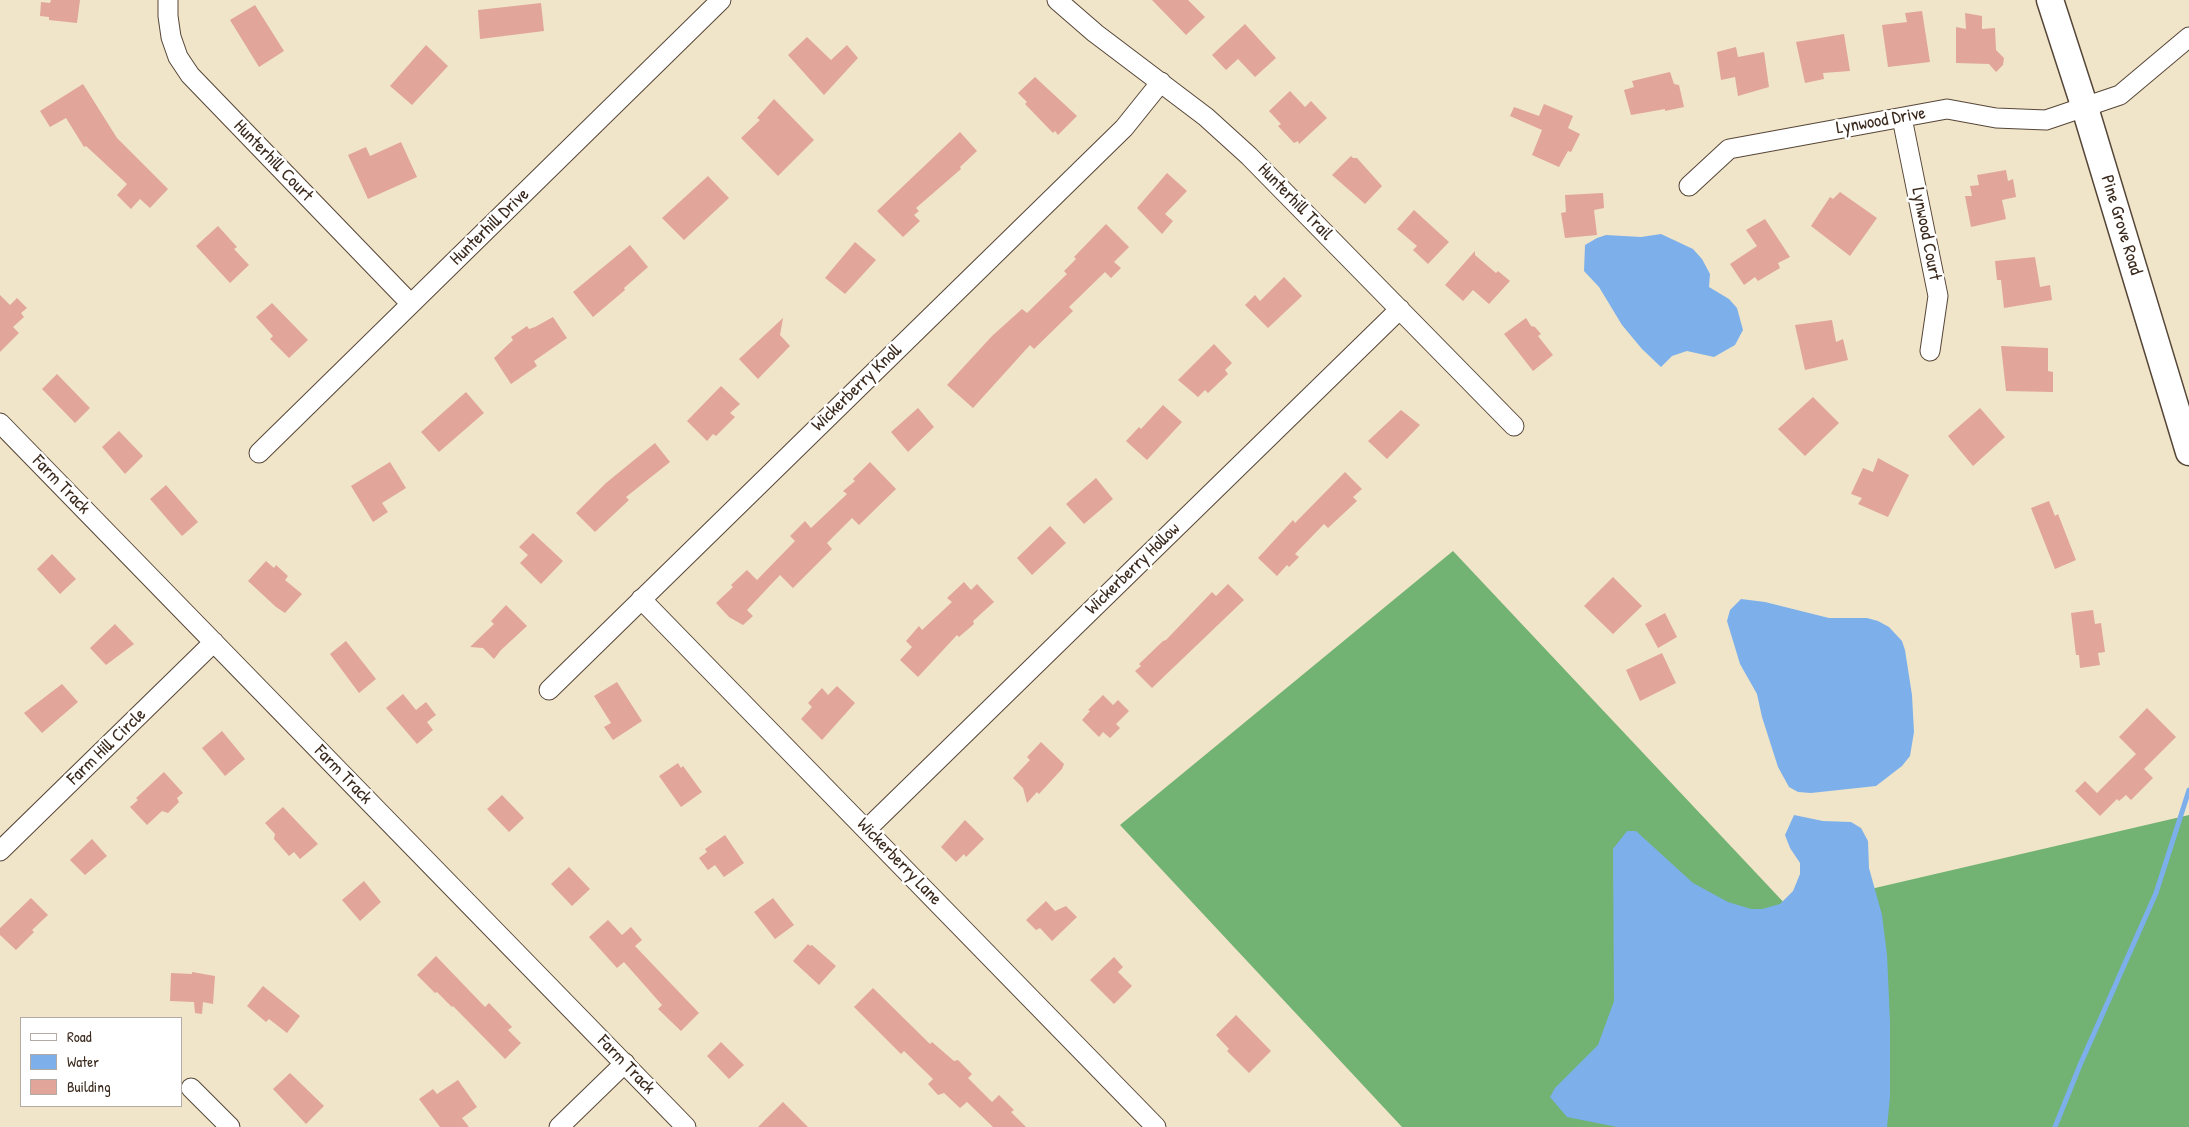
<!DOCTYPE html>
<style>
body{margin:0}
#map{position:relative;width:2189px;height:1127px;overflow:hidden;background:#f0e5c9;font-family:"Patrick Hand",sans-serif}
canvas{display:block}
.legend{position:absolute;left:20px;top:1017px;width:162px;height:90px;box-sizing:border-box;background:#fff;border:1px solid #b1aaa5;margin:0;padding:6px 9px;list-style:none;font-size:15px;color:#3b2a1e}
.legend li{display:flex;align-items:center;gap:10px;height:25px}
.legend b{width:25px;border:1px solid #b1aaa5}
</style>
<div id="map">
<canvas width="2189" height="1127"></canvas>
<ul class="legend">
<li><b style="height:6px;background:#fff"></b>Road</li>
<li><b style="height:14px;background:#7db0ea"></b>Water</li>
<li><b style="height:14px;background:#e1a59a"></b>Building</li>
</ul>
</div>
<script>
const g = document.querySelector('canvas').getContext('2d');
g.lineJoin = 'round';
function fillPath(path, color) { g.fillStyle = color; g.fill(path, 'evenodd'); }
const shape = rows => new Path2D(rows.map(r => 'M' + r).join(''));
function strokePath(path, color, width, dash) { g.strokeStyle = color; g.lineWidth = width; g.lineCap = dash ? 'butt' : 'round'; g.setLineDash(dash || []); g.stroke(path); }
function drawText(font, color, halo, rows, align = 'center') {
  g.font = font + ' "Patrick Hand",sans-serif'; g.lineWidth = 5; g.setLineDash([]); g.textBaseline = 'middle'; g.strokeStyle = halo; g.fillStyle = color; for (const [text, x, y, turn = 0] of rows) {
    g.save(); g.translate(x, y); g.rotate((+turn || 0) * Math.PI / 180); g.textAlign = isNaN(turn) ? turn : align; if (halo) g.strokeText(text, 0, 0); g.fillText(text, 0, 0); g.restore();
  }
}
const forest = shape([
 [1453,551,1789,908,2189,815,2189,1127,1402,1127,1120,825]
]);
const water = shape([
 [1661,234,1693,249,1702,259,1710,274,1709,287,1729,299,1737,308,1743,330,1735,345,1714,357,1687,351,1672,356,1661,367,1642,349,1622,325,1599,287,1584,271,1585,245,1597,238,1606,235,1641,237],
 [1741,599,1765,602,1829,618,1867,618,1878,621,1889,627,1902,641,1905,650,1912,695,1914,732,1910,756,1902,766,1876,786,1811,793,1798,792,1789,787,1778,767,1762,717,1757,694,1740,664,1727,621,1730,610],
 [1794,815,1823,821,1851,822,1861,828,1868,841,1869,868,1882,915,1887,955,1890,1021,1890,1097,1887,1127,1617,1127,1567,1117,1550,1097,1555,1088,1598,1045,1614,1001,1613,849,1627,831,1636,831,1693,883,1728,902,1751,909,1762,909,1780,904,1793,891,1800,874,1800,863,1790,848,1785,835]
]);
const stream = shape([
 [2055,1127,2080,1065,2156,893,2189,790]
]);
const building = shape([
 [51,0,80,0,77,23,49,20,49,17,40,16,41,2,50,3],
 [1152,0,1188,0,1205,17,1186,35],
 [541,3,544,31,480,39,478,10],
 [255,5,284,51,259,67,230,20],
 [1922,11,1930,62,1888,67,1882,25,1907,22,1905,13],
 [1965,13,1982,16,1982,29,1995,28,1996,50,2004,58,2003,65,1996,72,1989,64,1956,63,1956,27,1966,29],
 [1245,24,1276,58,1255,77,1238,59,1226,70,1212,55],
 [1844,34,1850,71,1823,73,1824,79,1805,83,1796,42],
 [807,37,831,60,847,45,858,58,824,95,788,55],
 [426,45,448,66,412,105,390,86],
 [1736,47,1738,57,1764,52,1769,87,1738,96,1735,77,1721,80,1717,52],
 [1670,72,1674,84,1679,85,1684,107,1665,111,1665,109,1631,115,1624,90,1634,87,1632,81],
 [1035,77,1077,116,1058,135,1055,131,1053,133,1025,104,1027,102,1018,93],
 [83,84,117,138,168,189,150,208,140,199,131,209,117,195,127,184,86,146,84,147,66,118,50,127,40,111],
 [1290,91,1305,107,1311,101,1327,118,1299,144,1298,141,1294,143,1278,126,1281,124,1269,111],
 [774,99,814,140,778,176,741,138,760,120,757,118],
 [1544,104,1573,116,1568,128,1580,134,1571,152,1568,151,1559,167,1532,155,1542,130,1510,116,1514,107,1539,116],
 [960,132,977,151,960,167,961,169,916,208,919,211,914,215,920,221,903,237,877,211],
 [401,142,417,177,368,199,348,155,366,147,370,156],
 [1351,156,1353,158,1357,158,1382,186,1365,204,1332,175],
 [2006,170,2008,181,2013,179,2016,197,2002,200,2006,219,1971,227,1965,196,1972,196,1970,186,1979,185,1977,175],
 [1167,173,1187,191,1165,214,1173,221,1162,234,1137,208],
 [708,176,729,198,684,240,662,218],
 [1840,192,1877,218,1850,256,1811,226,1830,197,1833,199],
 [1603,193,1604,208,1594,210,1597,235,1565,238,1561,213,1566,212,1565,195],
 [1414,210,1449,242,1428,264,1413,250,1417,246,1397,229],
 [1765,219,1790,257,1778,263,1780,268,1758,281,1755,277,1744,285,1730,264,1757,246,1746,230],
 [1106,224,1129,247,1114,262,1121,268,1111,278,1105,272,1069,307,1073,311,1034,349,1030,345,973,408,947,385,992,336,1022,309,1027,313,1067,274,1064,271,1076,259,1074,257],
 [218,226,237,247,234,249,249,265,230,283,196,246],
 [855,242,876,260,845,294,825,278],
 [630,245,648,267,624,288,625,290,593,317,573,292],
 [1475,251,1475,255,1496,273,1498,271,1510,281,1489,304,1473,290,1463,301,1445,285],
 [2035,257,2040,287,2050,285,2052,300,2004,308,2001,280,1997,280,1995,261],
 [1284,277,1302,296,1268,328,1245,305,1255,295,1260,301],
 [0,295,10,305,17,298,27,308,21,313,24,317,13,327,19,333,0,352],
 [272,303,308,340,289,358,270,339,273,336,256,317],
 [553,317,567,338,534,361,537,366,511,384,494,358,513,340,511,337,527,326,529,329,535,327],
 [783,318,780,335,790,346,758,379,739,359],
 [1526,318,1531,326,1535,327,1541,334,1538,336,1553,355,1533,371,1504,334],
 [1832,320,1836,342,1843,339,1848,360,1805,370,1795,325],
 [1214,344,1232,363,1225,370,1228,374,1208,393,1205,390,1198,397,1178,380],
 [2001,346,2048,348,2048,371,2053,372,2053,392,2006,391],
 [57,374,90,408,75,423,42,389],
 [721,386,740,404,730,413,735,417,716,436,713,434,707,441,687,421],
 [466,392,484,413,439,452,421,432],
 [1813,397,1839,423,1805,456,1778,429],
 [1163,405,1182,422,1147,460,1126,441,1139,427,1141,429],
 [918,408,934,427,908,452,891,432],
 [1980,408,2005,437,1973,466,1948,436],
 [1401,410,1420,425,1387,459,1368,441],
 [119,431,143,456,125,474,102,447],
 [655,443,670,462,626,497,629,500,595,532,576,513,606,483],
 [1878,458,1909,475,1888,517,1858,504,1862,498,1851,494,1863,468,1873,472],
 [390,462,406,488,382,503,388,512,373,522,351,486],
 [870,462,896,489,859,525,852,518,827,543,832,549,793,588,780,575,747,610,753,616,743,625,729,617,716,603,733,587,731,585,747,570,757,580,795,541,790,536,805,521,811,528,847,494,843,491,855,481,853,479],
 [1345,472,1362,489,1353,497,1357,501,1328,528,1324,524,1295,554,1299,557,1289,567,1287,565,1277,576,1258,558,1293,520,1295,523],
 [1096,478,1113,499,1084,524,1066,504],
 [166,485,198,522,182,536,150,499],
 [2049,501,2055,516,2058,514,2076,560,2055,569,2031,508],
 [1050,526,1066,543,1032,575,1017,558],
 [533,533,563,561,541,584,520,563,528,555,519,547],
 [52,554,76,579,60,594,37,569],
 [266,561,274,568,276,565,288,576,285,580,302,594,285,613,276,607,248,581],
 [1613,577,1642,606,1613,634,1584,606],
 [964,582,971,590,977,584,994,602,973,621,974,624,959,637,957,635,918,677,900,660,912,647,906,641,919,626,922,630,952,602,947,598],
 [1228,584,1244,600,1152,688,1135,671,1141,666,1139,664,1163,641,1166,640,1212,592,1216,596],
 [506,605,527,626,501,650,494,659,483,648,470,647,494,624,491,621],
 [2093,610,2095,624,2101,623,2105,652,2098,653,2100,665,2080,668,2079,655,2076,655,2071,613],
 [1665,613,1677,637,1658,648,1645,624],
 [115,624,134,644,106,665,90,648],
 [346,641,376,679,359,693,330,654],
 [1662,653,1676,683,1640,701,1626,670],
 [617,682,642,721,613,740,604,727,611,723,594,696],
 [62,684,78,702,42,733,24,713],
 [837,686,855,703,822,740,801,719,812,707,808,703,822,688,828,695],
 [403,694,416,710,426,702,436,715,427,722,433,730,417,744,386,708],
 [1103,695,1113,705,1118,700,1129,711,1116,724,1120,728,1110,738,1103,732,1099,737,1082,720,1090,711,1088,710],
 [2147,708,2176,737,2144,769,2153,778,2131,800,2126,795,2119,801,2117,799,2100,816,2075,791,2085,781,2097,793,2136,754,2119,737],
 [222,731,245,759,225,776,202,748],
 [1041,742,1064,764,1062,769,1039,794,1037,792,1027,803,1023,788,1013,778,1030,760,1027,757],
 [678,763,681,768,683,766,702,792,681,807,659,776],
 [164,772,183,793,177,798,179,802,168,813,162,811,147,825,130,807,138,800,136,798],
 [502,795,524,818,509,832,487,809],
 [283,807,318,844,300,859,294,852,289,856,274,839,275,834,265,823],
 [965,820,984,839,966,857,964,854,956,862,941,847],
 [725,835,744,863,724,877,715,865,708,870,699,858,707,852,705,849],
 [92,839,107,856,85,875,70,860],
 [569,867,590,889,572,906,551,884],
 [364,881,381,902,360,921,342,900],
 [31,898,48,915,32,930,34,932,16,950,0,935,0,928],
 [773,898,794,925,775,939,754,912],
 [1046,901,1055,911,1066,906,1077,917,1052,941,1040,928,1036,930,1026,920],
 [608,920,622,935,631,927,642,940,635,946,699,1013,681,1031,658,1009,662,1005,624,962,617,968,589,937],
 [808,944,810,946,812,945,836,966,819,985,793,961],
 [436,956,485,1007,489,1003,512,1027,508,1030,521,1043,505,1059,453,1006,452,1007,437,992,435,993,417,975],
 [1114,957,1123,967,1118,972,1132,986,1114,1004,1090,980],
 [192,972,215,976,213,1004,203,1002,202,1014,195,1013,194,1002,170,1001,171,973,192,974],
 [263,986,300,1016,287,1033,269,1019,266,1022,247,1006],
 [873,988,930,1044,932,1042,954,1061,958,1060,972,1074,968,1078,992,1102,999,1095,1014,1110,1011,1112,1026,1127,993,1127,967,1102,960,1108,944,1093,938,1095,928,1084,933,1079,904,1051,901,1054,854,1007],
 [1236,1015,1271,1051,1249,1073,1227,1051,1229,1049,1216,1035],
 [721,1042,744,1065,729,1079,707,1056],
 [290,1073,324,1106,306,1124,273,1089],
 [458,1080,477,1107,462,1118,469,1127,440,1127,419,1099,433,1089,437,1094],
 [783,1102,808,1127,758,1127]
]);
const minor = shape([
 [168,0,168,16,171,37,178,57,190,75,411,304],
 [1057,0,1095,33,1206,117,1249,156,1514,426],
 [1902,118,1938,296,1930,351],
 [1689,186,1729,149,1947,109,1996,118,2046,120,2120,95,2189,37],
 [0,423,686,1127],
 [259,453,721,0],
 [641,599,1156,1127],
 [549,690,1124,128,1161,82],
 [867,829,1400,309],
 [0,851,214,642],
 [191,1088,230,1127],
 [559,1127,625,1063]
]);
const secondary = shape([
 [2050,0,2085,108,2189,452]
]);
const streetNames = [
 ["Lynwood Drive",1881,121,-10],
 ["Hunterhill Court",273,161,46],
 ["Hunterhill Trail",1295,202,46],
 ["Pine Grove Road",2121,225,73],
 ["Hunterhill Drive",490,227,-44],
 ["Lynwood Court",1926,234,79],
 ["Wickerberry Knoll",857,388,-44],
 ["Farm Track",61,485,46],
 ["Wickerberry Hollow",1133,569,-44],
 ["Farm Hill Circle",107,747,-44],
 ["Farm Track",343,775,46],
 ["Wickerberry Lane",899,862,46],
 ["Farm Track",626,1065,46]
];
fillPath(forest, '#72b273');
fillPath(water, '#7db0ea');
strokePath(stream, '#7db0ea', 5);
fillPath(building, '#e1a59a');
strokePath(minor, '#564638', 21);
strokePath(secondary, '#564638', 29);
strokePath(minor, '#fff', 19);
strokePath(secondary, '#fff', 26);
drawText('18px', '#3b2a1e', '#fff', streetNames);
</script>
